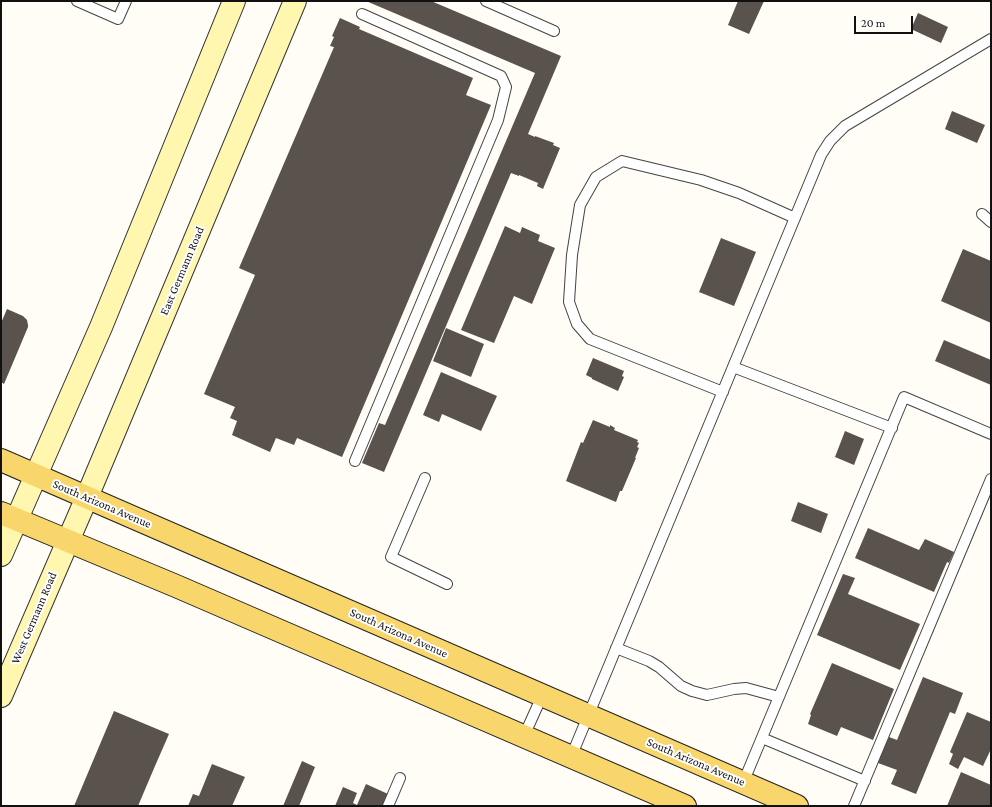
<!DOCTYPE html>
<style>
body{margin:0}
#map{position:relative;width:992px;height:807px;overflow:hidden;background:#fffdf5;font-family:"Crimson Pro",serif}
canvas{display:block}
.frame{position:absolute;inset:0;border:2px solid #111;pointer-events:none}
.scale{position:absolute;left:854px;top:16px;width:59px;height:18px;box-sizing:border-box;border:2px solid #111;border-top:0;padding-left:5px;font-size:12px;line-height:14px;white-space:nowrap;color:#111;-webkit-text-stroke:3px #fff;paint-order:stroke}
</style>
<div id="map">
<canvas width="992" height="807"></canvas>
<div class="frame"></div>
<div class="scale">20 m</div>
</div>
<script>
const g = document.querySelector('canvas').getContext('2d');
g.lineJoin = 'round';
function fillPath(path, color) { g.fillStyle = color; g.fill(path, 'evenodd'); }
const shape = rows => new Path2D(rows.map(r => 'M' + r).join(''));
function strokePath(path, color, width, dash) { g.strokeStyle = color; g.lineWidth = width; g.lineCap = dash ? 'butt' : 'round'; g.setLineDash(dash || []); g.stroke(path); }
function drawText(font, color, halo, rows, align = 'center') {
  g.font = font + ' "Crimson Pro",serif'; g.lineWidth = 4; g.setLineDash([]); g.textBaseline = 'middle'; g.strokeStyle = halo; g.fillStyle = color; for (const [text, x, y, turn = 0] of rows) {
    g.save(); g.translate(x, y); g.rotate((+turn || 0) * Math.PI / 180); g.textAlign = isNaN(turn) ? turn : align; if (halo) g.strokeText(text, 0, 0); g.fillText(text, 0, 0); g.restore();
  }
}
const building = shape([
 [366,1,431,1,561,56,528,134,535,137,535,136,554,143,553,145,560,148,543,189,537,186,538,183,519,175,519,176,511,173,384,472,362,463,379,423,385,425,535,73],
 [738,1,764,1,749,34,728,25],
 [918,13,948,27,941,43,911,29],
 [340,18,360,27,359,29,473,78,466,95,491,105,342,457,297,438,294,445,276,438,270,452,232,435,237,421,230,418,235,407,204,394,255,275,239,268,334,47,330,46,334,37,332,36],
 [952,111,985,125,977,143,945,129],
 [505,226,520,233,522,227,540,235,538,241,555,248,532,304,514,296,494,343,461,330],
 [721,238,756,252,734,306,699,292],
 [963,249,991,261,991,323,941,301],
 [7,309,23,316,27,320,28,325,28,327,4,384,1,382,1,323],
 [446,328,484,344,471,377,433,361],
 [944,340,991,360,991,385,935,361],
 [593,358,624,371,622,376,624,377,618,391,592,379,592,378,586,375],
 [441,372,497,396,481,431,442,414,439,422,423,415],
 [593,420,610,427,610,425,615,428,614,430,638,440,637,442,639,443,637,447,639,448,635,458,636,458,622,491,620,491,616,502,566,481,581,442,583,443],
 [845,431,864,439,854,465,835,457],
 [798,502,828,514,821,533,791,521],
 [868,528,919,550,925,539,954,552,949,563,947,562,934,592,855,558],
 [843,574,855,578,848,594,920,624,900,670,817,635],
 [832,663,894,689,873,740,841,727,837,736,808,724,811,715,810,714],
 [923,677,963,693,955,714,950,712,916,794,891,784,897,770,878,763,889,737,897,740],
 [114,711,169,734,155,766,138,806,74,806],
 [967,712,991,722,991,749,983,766,964,757,958,769,949,764,953,754,950,752],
 [302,761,315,767,299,806,283,806],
 [212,764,245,777,232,806,188,806,193,794,199,796],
 [961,772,991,785,991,806,947,806],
 [366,784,388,794,383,806,335,806,343,787,357,793,353,803,357,805]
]);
const service = shape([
 [77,1,118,19,126,1],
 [486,1,554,31],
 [982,214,991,222],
 [733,367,892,428],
 [723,392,590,339,577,324,569,302,572,255,580,205,596,177,622,161,701,180,739,193,795,218],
 [355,461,498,120,506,87,501,76,362,14],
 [425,478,391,557,447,584],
 [616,648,649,661,659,667,681,686,692,691,707,695,734,689,746,688,779,697],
 [524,736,542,696],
 [762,738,865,781],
 [571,757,821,155,830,141,845,126,991,39],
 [743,783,904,397,991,434],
 [388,806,400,778],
 [854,806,991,479]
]);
const secondary = shape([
 [1,555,101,327,234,1],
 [1,696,87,497,295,1]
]);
const primary = shape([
 [1,460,797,806],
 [1,513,176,586,685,806]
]);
const streetNames = [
 ["East Germann Road",182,271,-67],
 ["South Arizona Avenue",102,504,23],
 ["West Germann Road",34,618,-67],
 ["South Arizona Avenue",399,633,24],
 ["South Arizona Avenue",696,762,23]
];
fillPath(building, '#5a524d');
strokePath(service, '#444', 12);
strokePath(secondary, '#333', 24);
strokePath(primary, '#222', 24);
strokePath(service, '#fff', 10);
strokePath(secondary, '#fff6b0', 22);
strokePath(primary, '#f9d66b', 22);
drawText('12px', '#111', '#fff', streetNames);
</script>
